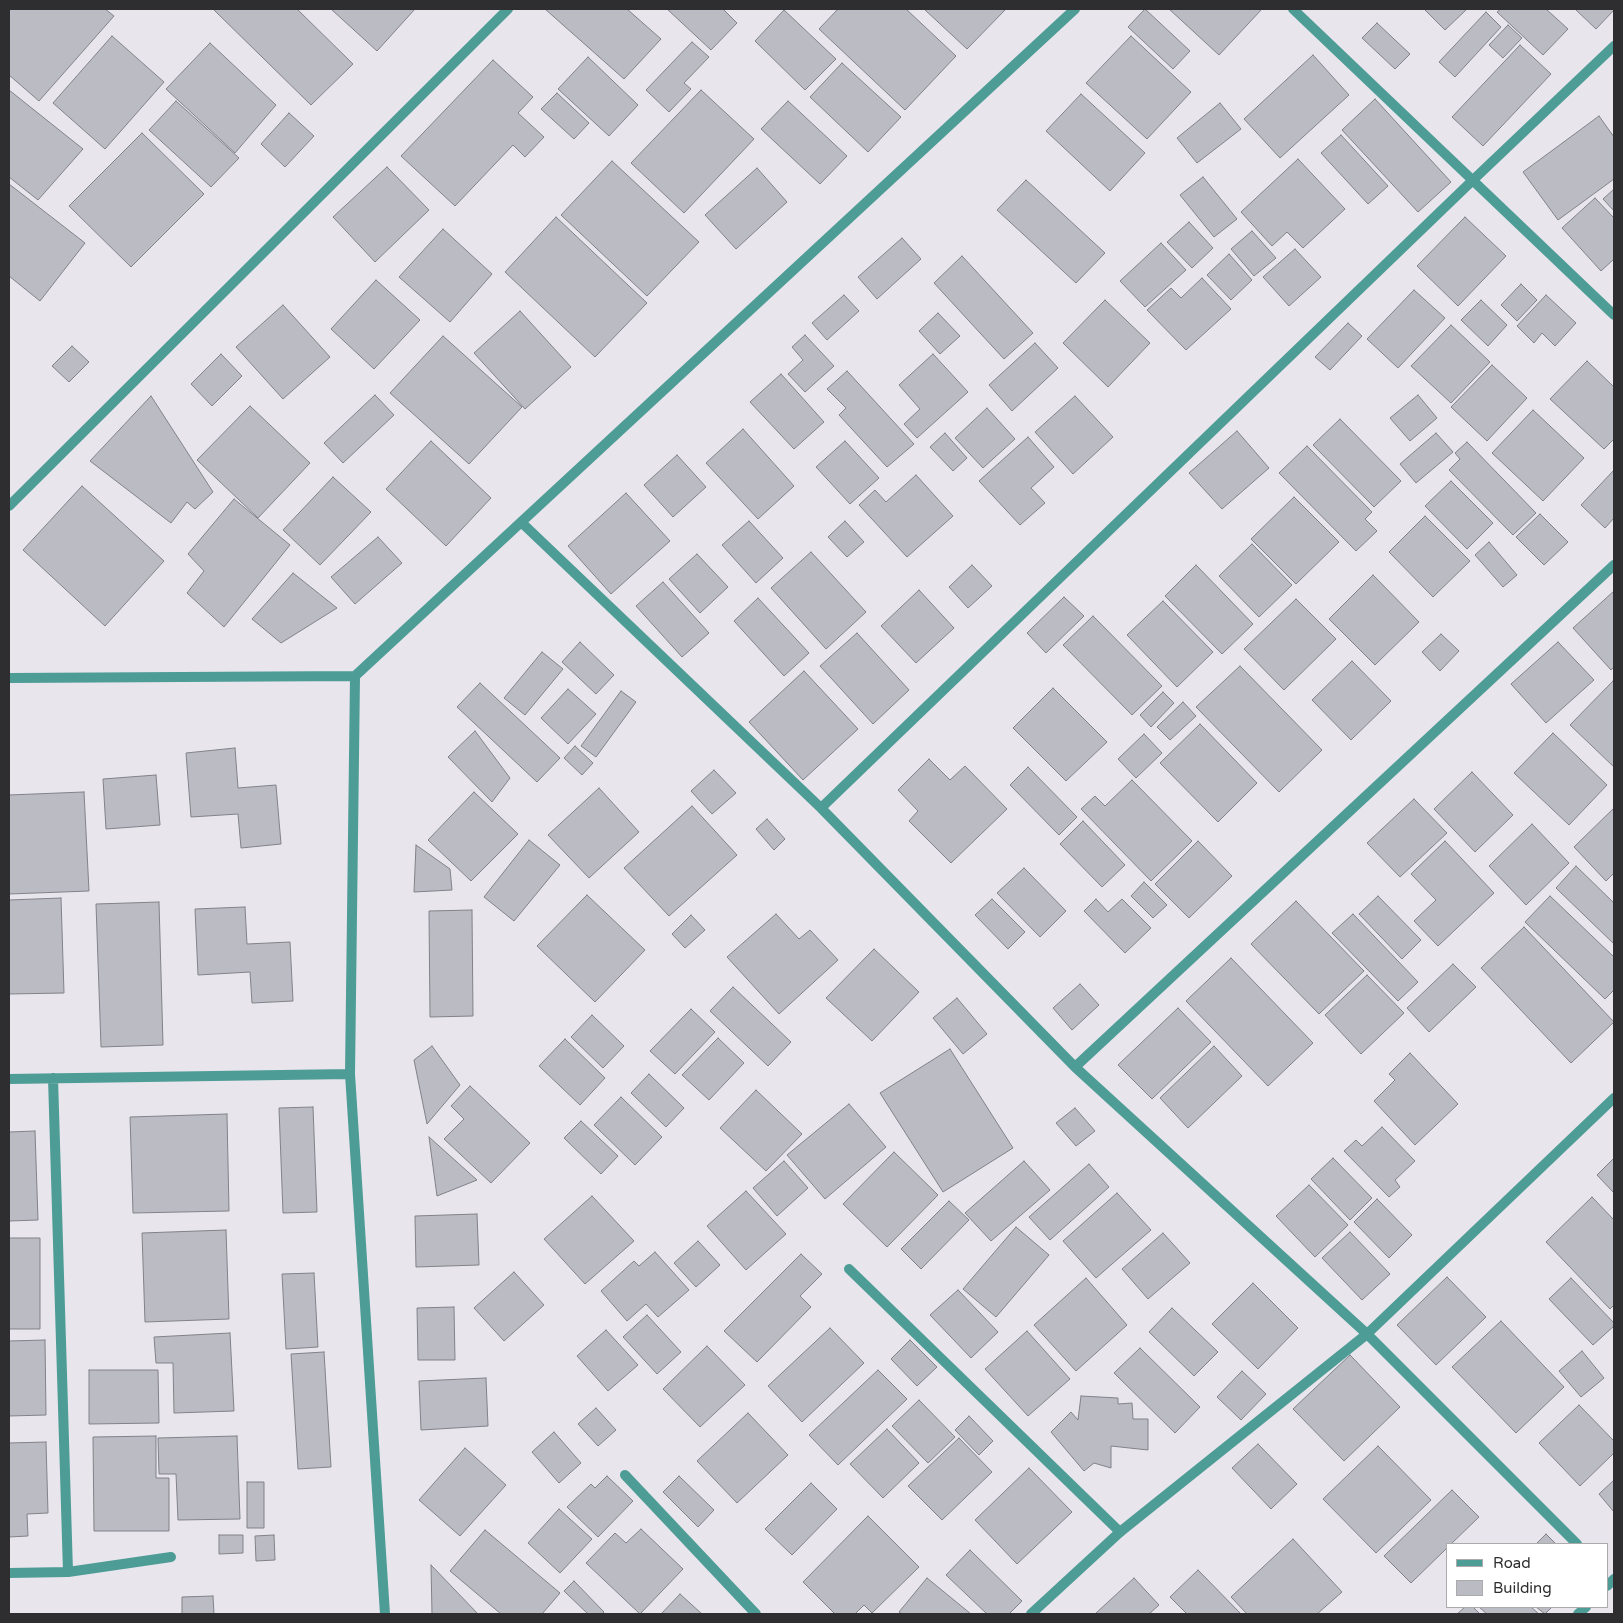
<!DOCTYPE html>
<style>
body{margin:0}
#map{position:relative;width:1623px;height:1623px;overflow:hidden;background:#e8e5ec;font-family:"Varela Round",sans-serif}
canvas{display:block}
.frame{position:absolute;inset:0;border:10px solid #2e2d2f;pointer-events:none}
.legend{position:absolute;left:1446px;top:1543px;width:162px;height:65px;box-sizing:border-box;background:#fff;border:1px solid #ababac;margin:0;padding:6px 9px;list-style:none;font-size:15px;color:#2e2d2f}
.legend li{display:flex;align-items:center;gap:10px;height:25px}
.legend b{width:25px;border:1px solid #ababac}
</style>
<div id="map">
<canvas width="1623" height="1623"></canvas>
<div class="frame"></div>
<ul class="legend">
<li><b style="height:6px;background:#4d9c96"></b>Road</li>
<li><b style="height:14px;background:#bbbcc3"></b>Building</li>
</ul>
</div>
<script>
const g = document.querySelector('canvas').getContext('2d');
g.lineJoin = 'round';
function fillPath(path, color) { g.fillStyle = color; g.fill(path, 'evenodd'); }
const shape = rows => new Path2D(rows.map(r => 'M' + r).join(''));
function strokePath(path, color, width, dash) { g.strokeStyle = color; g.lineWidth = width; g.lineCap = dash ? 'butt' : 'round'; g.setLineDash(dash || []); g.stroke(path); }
const building = shape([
 [9,9,105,9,114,16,39,101,9,75,9,9],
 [213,9,297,9,353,64,311,105,213,9],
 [331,9,415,9,377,51,331,9],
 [545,9,627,9,661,39,624,79,545,9],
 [667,9,723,9,737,23,711,50,667,9],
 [838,9,906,9,956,56,905,110,819,29,838,9],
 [924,9,1004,9,1005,10,967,49,924,9],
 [1145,9,1190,51,1173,69,1128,27,1145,9],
 [1169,9,1262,9,1219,55,1169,9],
 [1424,9,1467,9,1445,30,1424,9],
 [1501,9,1546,9,1568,29,1543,55,1497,12,1501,9],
 [1575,9,1614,9,1614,10,1596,29,1575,9],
 [784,10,836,59,805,90,755,41,784,10],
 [1486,12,1501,27,1455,77,1439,62,1486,12],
 [1377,23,1410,54,1395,69,1362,38,1377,23],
 [1508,25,1522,38,1503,58,1489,45,1508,25],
 [112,36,164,82,105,149,53,103,112,36],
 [1131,36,1191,92,1147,139,1086,83,1131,36],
 [692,42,709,57,684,83,691,89,669,112,646,90,692,42],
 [210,43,276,105,235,153,166,89,210,43],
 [1520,45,1551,74,1483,146,1452,117,1520,45],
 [1313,55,1349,95,1280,158,1244,119,1313,55],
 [588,57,638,105,609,136,558,89,588,57],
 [493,60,533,97,518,113,544,137,525,157,513,145,455,206,401,156,493,60],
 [842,63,901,117,868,152,810,97,842,63],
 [9,90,83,149,38,200,9,177,9,90],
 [701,90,754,139,684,213,631,163,701,90],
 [557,93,589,123,574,139,541,109,557,93],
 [1081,94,1145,153,1110,191,1046,131,1081,94],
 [1375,99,1451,182,1418,212,1342,130,1375,99],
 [176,101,239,158,211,187,149,130,176,101],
 [788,101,847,156,820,184,761,129,788,101],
 [1220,103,1241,129,1197,163,1177,138,1220,103],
 [289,113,314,136,285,167,261,144,289,113],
 [1599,116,1614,137,1614,179,1558,220,1523,172,1599,116],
 [142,133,204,194,131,267,69,206,142,133],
 [1341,135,1388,186,1368,204,1321,153,1341,135],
 [1298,159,1345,209,1303,248,1287,232,1272,246,1241,212,1298,159],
 [612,161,699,242,647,296,561,215,612,161],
 [387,167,429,210,375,262,333,217,387,167],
 [757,168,787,202,736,249,705,215,757,168],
 [1203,177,1237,219,1214,237,1180,195,1203,177],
 [1026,180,1105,253,1076,283,997,210,1026,180],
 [9,184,85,243,40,301,9,276,9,184],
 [1614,189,1614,211,1603,199,1614,189],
 [1595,198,1614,218,1614,259,1601,271,1562,228,1595,198],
 [556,217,647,303,595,357,505,272,556,217],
 [1465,217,1506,256,1458,306,1417,266,1465,217],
 [1189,222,1213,248,1192,268,1167,242,1189,222],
 [443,229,492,274,450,322,399,277,443,229],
 [1252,231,1276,258,1254,276,1231,249,1252,231],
 [902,238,921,259,877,299,858,277,902,238],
 [1161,243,1186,270,1145,307,1120,281,1161,243],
 [1295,249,1321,277,1289,306,1263,277,1295,249],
 [1229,254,1252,280,1231,300,1207,275,1229,254],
 [962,256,1033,333,1004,359,934,283,962,256],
 [1202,278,1231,309,1186,350,1147,310,1171,288,1181,298,1202,278],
 [376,280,420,320,374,369,331,329,376,280],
 [1521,284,1537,300,1517,321,1501,305,1521,284],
 [1414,290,1445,318,1398,368,1367,339,1414,290],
 [844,295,859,311,827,340,812,323,844,295],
 [1546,295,1576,323,1555,346,1542,333,1534,343,1517,326,1546,295],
 [1105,300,1150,343,1108,387,1063,343,1105,300],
 [1481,300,1507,325,1488,346,1461,320,1481,300],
 [283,305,330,357,283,399,236,347,283,305],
 [520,311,571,367,525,409,474,353,520,311],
 [938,313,960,336,940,354,919,331,938,313],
 [1348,323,1362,336,1330,370,1315,357,1348,323],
 [1451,325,1490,362,1451,403,1411,366,1451,325],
 [805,335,834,366,805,392,788,374,803,360,792,347,805,335],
 [443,336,522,407,469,464,390,393,443,336],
 [1035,343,1058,368,1012,411,989,385,1035,343],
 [72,346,89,362,69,382,52,366,72,346],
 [221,354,242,376,212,406,191,384,221,354],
 [933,354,968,392,917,438,904,424,920,409,899,385,933,354],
 [1587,361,1614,387,1614,439,1604,449,1550,399,1587,361],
 [1492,365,1527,398,1487,441,1451,407,1492,365],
 [847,371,914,444,887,467,839,415,846,408,827,389,847,371],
 [781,374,824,422,794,449,750,402,781,374],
 [375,395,394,415,343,463,324,443,375,395],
 [1418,395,1437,418,1410,441,1390,418,1418,395],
 [151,396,213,492,195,509,187,502,171,523,90,461,151,396],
 [1075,396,1113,437,1073,474,1035,432,1075,396],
 [250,406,310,463,258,518,197,460,250,406],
 [987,408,1015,439,983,468,955,438,987,408],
 [1533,410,1584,458,1543,501,1492,453,1533,410],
 [1340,419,1401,481,1374,507,1313,445,1340,419],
 [743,429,794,486,758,519,706,463,743,429],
 [1237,431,1269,468,1222,509,1189,473,1237,431],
 [945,433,967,458,953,471,930,447,945,433],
 [1436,433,1453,452,1416,483,1400,464,1436,433],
 [1028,437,1054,467,1031,488,1045,503,1020,525,979,481,1028,437],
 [431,441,491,498,446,546,386,489,431,441],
 [845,441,879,478,850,504,816,467,845,441],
 [1467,442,1536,513,1513,535,1449,470,1460,459,1455,453,1467,442],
 [1307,446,1372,512,1365,519,1377,531,1356,551,1279,473,1307,446],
 [677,455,706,487,673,517,644,485,677,455],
 [1614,470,1614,518,1605,528,1581,505,1614,470],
 [916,475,953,516,907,557,859,505,875,490,886,502,916,475],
 [333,477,371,512,320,565,283,530,333,477],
 [1451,481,1493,523,1467,549,1425,506,1451,481],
 [82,486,164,561,105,626,23,550,82,486],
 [626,493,670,541,611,594,568,546,626,493],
 [1294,497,1339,542,1296,584,1251,539,1294,497],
 [234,499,290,545,224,627,187,593,204,571,188,554,234,499],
 [1540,514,1568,542,1544,565,1516,537,1540,514],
 [1425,516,1470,561,1433,597,1389,552,1425,516],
 [749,521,783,558,756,583,722,545,749,521],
 [845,521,864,542,847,557,828,537,845,521],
 [378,537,402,563,355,604,331,577,378,537],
 [1489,542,1517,575,1503,587,1475,555,1489,542],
 [1252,544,1292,585,1259,617,1219,576,1252,544],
 [811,552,866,612,826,649,771,588,811,552],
 [697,554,728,587,700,613,669,579,697,554],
 [972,565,992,586,968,608,949,587,972,565],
 [1196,565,1253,624,1222,654,1165,596,1196,565],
 [293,573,337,608,281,643,252,619,293,573],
 [1373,575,1419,622,1375,665,1329,619,1373,575],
 [663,582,709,633,682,657,636,606,663,582],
 [919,590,954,628,916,663,881,626,919,590],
 [1614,591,1614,667,1611,670,1573,628,1614,591],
 [1064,597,1084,616,1046,653,1027,633,1064,597],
 [758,598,809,653,784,676,734,621,758,598],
 [1296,599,1336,639,1284,690,1244,649,1296,599],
 [1163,601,1213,652,1177,687,1127,635,1163,601],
 [1093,616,1162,686,1132,715,1063,645,1093,616],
 [857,633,909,690,873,724,820,666,857,633],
 [1441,634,1459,651,1440,671,1422,652,1441,634],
 [580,642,614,675,596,694,562,662,580,642],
 [1558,642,1594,680,1546,723,1511,684,1558,642],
 [542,652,563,669,525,715,504,698,542,652],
 [1352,661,1391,701,1351,740,1312,700,1352,661],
 [1240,666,1322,750,1279,792,1196,707,1240,666],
 [804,671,858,729,803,780,749,722,804,671],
 [1613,681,1614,683,1614,767,1570,725,1613,681],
 [480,683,560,758,537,782,457,707,480,683],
 [1053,688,1107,742,1066,781,1013,728,1053,688],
 [568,689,596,714,568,744,541,718,568,689],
 [621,691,636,702,596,757,581,746,621,691],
 [1163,692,1174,703,1151,727,1140,715,1163,692],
 [1183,702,1196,716,1170,740,1157,727,1183,702],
 [1200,724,1257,783,1218,822,1160,763,1200,724],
 [475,731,510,778,492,802,448,757,475,731],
 [1553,733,1607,785,1569,825,1514,773,1553,733],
 [1144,734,1162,753,1136,778,1118,759,1144,734],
 [575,746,593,763,582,775,564,758,575,746],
 [235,748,238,788,276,785,281,844,241,848,238,814,191,817,186,753,235,748],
 [929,759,950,780,965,766,1007,809,951,863,909,821,918,811,898,790,929,759],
 [1028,767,1077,817,1059,835,1010,785,1028,767],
 [714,770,736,793,712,814,691,791,714,770],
 [1472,772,1513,815,1475,852,1434,809,1472,772],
 [156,775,160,825,106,829,103,779,156,775],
 [1132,780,1192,841,1151,881,1081,809,1095,796,1105,806,1132,780],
 [599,788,639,832,589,878,548,835,599,788],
 [84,792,89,891,9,894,9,795,84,792],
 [474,792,518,834,471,881,428,840,474,792],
 [1414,799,1447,833,1400,877,1367,843,1414,799],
 [692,806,737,855,669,916,624,868,692,806],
 [1614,808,1614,873,1606,881,1574,847,1614,808],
 [767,819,785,839,774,850,756,829,767,819],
 [1083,821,1125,865,1102,887,1060,844,1083,821],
 [1532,824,1569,863,1526,905,1489,866,1532,824],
 [529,840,560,865,514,921,484,897,529,840],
 [1198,841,1232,876,1189,918,1155,884,1198,841],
 [1445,841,1494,893,1438,946,1414,921,1436,900,1411,874,1445,841],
 [416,845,450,869,452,890,414,892,416,845],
 [1576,866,1614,903,1614,944,1556,888,1576,866],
 [1024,868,1066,911,1040,937,997,893,1024,868],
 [1144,882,1167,905,1153,918,1131,896,1144,882],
 [587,895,645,950,595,1002,537,946,587,895],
 [1378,896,1421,940,1402,959,1359,914,1378,896],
 [1550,896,1614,957,1614,990,1605,999,1525,922,1550,896],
 [61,898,64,993,9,994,9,900,61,898],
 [992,899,1025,932,1008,949,975,915,992,899],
 [1096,899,1108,912,1122,899,1151,928,1125,953,1084,911,1096,899],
 [1296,901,1364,971,1319,1014,1251,944,1296,901],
 [159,902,163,1045,101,1047,96,904,159,902],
 [245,907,247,944,290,942,293,1001,252,1003,250,972,198,975,195,909,245,907],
 [472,910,473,1016,430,1017,429,911,472,910],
 [776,914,799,939,810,930,838,960,779,1014,727,957,776,914],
 [1353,914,1418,982,1398,1001,1332,933,1353,914],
 [691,915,705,930,685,948,672,934,691,915],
 [1524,927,1614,1022,1571,1063,1481,968,1524,927],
 [874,949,919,992,872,1041,826,998,874,949],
 [1231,958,1313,1043,1268,1086,1186,1001,1231,958],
 [1453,964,1476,987,1429,1032,1407,1008,1453,964],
 [1367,975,1404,1013,1361,1054,1325,1015,1367,975],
 [1080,984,1099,1005,1072,1030,1053,1008,1080,984],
 [733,987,791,1042,768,1066,710,1011,733,987],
 [957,998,987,1034,963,1054,933,1018,957,998],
 [1178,1008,1211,1042,1152,1099,1118,1065,1178,1008],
 [691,1009,715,1032,675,1074,650,1051,691,1009],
 [592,1015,624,1046,603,1068,571,1037,592,1015],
 [718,1038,744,1063,709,1100,682,1075,718,1038],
 [565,1039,605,1078,580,1105,539,1066,565,1039],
 [432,1046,460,1085,427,1124,414,1060,432,1046],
 [1214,1046,1242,1076,1188,1128,1160,1098,1214,1046],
 [950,1049,1013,1148,943,1192,880,1093,950,1049],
 [1410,1053,1458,1104,1415,1145,1374,1101,1395,1080,1389,1074,1410,1053],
 [649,1074,684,1108,666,1127,631,1093,649,1074],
 [470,1086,530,1143,491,1183,444,1139,464,1119,451,1106,470,1086],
 [756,1090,802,1134,766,1171,720,1128,756,1090],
 [621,1097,662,1137,635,1165,594,1125,621,1097],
 [849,1104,886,1147,825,1199,787,1155,849,1104],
 [313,1107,317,1212,283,1213,279,1108,313,1107],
 [1075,1108,1095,1131,1076,1146,1056,1123,1075,1108],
 [227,1114,229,1211,133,1213,130,1117,227,1114],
 [581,1121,618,1156,601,1174,564,1138,581,1121],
 [1382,1127,1415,1161,1395,1180,1400,1187,1389,1197,1344,1151,1356,1140,1362,1146,1382,1127],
 [35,1131,38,1220,9,1221,9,1132,35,1131],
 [429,1137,477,1180,437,1196,429,1137],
 [894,1152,938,1195,887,1247,843,1204,894,1152],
 [1333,1158,1372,1198,1350,1220,1311,1179,1333,1158],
 [1614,1158,1614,1193,1597,1175,1614,1158],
 [784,1161,808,1188,777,1216,753,1188,784,1161],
 [1024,1161,1050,1190,991,1241,965,1213,1024,1161],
 [1089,1164,1109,1187,1050,1240,1029,1217,1089,1164],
 [1309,1185,1348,1225,1315,1257,1276,1216,1309,1185],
 [746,1191,786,1234,746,1270,707,1226,746,1191],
 [1117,1193,1151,1230,1096,1278,1063,1241,1117,1193],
 [592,1196,634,1241,585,1284,544,1239,592,1196],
 [1592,1197,1614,1220,1614,1305,1610,1309,1546,1242,1592,1197],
 [1377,1199,1412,1235,1389,1258,1354,1222,1377,1199],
 [949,1201,969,1220,921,1269,901,1249,949,1201],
 [477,1214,479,1265,416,1267,415,1216,477,1214],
 [1016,1227,1049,1255,996,1317,963,1289,1016,1227],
 [226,1230,229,1319,145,1322,142,1233,226,1230],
 [1350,1232,1390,1274,1362,1300,1322,1258,1350,1232],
 [1163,1233,1190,1263,1148,1299,1122,1269,1163,1233],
 [9,1238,40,1238,40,1329,9,1329,9,1238],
 [698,1241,720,1265,696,1287,674,1263,698,1241],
 [655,1252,689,1290,658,1317,646,1304,627,1321,601,1291,634,1261,639,1266,655,1252],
 [801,1254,822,1274,800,1296,811,1307,757,1362,724,1331,801,1254],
 [514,1272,544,1305,504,1341,474,1308,514,1272],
 [314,1273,318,1347,286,1349,282,1274,314,1273],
 [1447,1277,1486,1317,1436,1365,1397,1325,1447,1277],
 [1086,1278,1127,1325,1076,1371,1034,1325,1086,1278],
 [1571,1278,1614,1323,1614,1326,1593,1345,1549,1299,1571,1278],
 [1253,1283,1298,1328,1258,1369,1212,1324,1253,1283],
 [958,1290,998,1332,971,1358,930,1315,958,1290],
 [454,1307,455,1360,418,1360,417,1308,454,1307],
 [1172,1308,1218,1352,1194,1376,1149,1332,1172,1308],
 [647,1315,681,1352,657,1374,623,1337,647,1315],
 [1501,1321,1564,1387,1516,1433,1452,1367,1501,1321],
 [830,1328,864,1363,802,1422,768,1386,830,1328],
 [606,1330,638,1365,608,1391,577,1356,606,1330],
 [1027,1331,1070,1379,1028,1416,985,1369,1027,1331],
 [230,1333,234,1411,174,1413,173,1363,156,1363,154,1337,230,1333],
 [45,1340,46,1415,9,1416,9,1341,45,1340],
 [910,1340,937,1367,917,1386,891,1359,910,1340],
 [707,1346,745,1385,700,1427,663,1389,707,1346],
 [1140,1348,1200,1407,1175,1433,1114,1373,1140,1348],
 [1582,1351,1604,1378,1581,1397,1559,1371,1582,1351],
 [324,1352,331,1467,298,1469,291,1354,324,1352],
 [1350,1355,1400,1407,1344,1461,1293,1409,1350,1355],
 [89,1370,158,1370,159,1423,89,1424,89,1370],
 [878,1370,907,1399,838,1465,809,1435,878,1370],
 [1242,1371,1266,1394,1241,1420,1217,1397,1242,1371],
 [486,1378,488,1426,421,1430,419,1381,486,1378],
 [1081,1396,1118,1398,1118,1404,1132,1403,1133,1419,1148,1419,1148,1450,1111,1446,1111,1468,1094,1463,1084,1471,1051,1432,1071,1412,1078,1420,1081,1396],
 [919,1400,955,1437,928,1463,892,1426,919,1400],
 [1579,1405,1614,1441,1614,1453,1580,1486,1539,1443,1579,1405],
 [596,1408,616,1430,598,1446,578,1424,596,1408],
 [748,1413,788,1455,737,1503,697,1461,748,1413],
 [969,1416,993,1441,979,1455,955,1430,969,1416],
 [887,1429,919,1463,883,1498,850,1464,887,1429],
 [554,1432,581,1463,559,1483,532,1452,554,1432],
 [156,1436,156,1478,169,1478,169,1531,94,1531,93,1437,156,1436],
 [237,1436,240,1519,178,1520,176,1474,159,1474,158,1438,237,1436],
 [959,1438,992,1472,942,1520,908,1486,959,1438],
 [46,1442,48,1513,27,1514,28,1536,9,1537,9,1443,46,1442],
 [1258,1444,1297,1484,1271,1509,1232,1468,1258,1444],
 [1378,1446,1431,1500,1376,1553,1323,1499,1378,1446],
 [465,1448,506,1485,460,1536,419,1500,465,1448],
 [1029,1468,1072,1512,1017,1564,975,1520,1029,1468],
 [607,1476,633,1501,598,1537,567,1507,591,1484,595,1488,607,1476],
 [679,1476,714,1510,698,1527,663,1492,679,1476],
 [1614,1480,1614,1512,1599,1494,1614,1480],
 [247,1482,264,1482,264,1528,247,1528,247,1482],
 [811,1483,837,1509,792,1555,765,1529,811,1483],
 [1452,1490,1479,1517,1451,1544,1447,1544,1447,1548,1411,1583,1384,1556,1452,1490],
 [559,1509,592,1539,560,1573,528,1543,559,1509],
 [868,1516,919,1567,872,1613,864,1605,855,1614,835,1614,803,1582,868,1516],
 [641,1529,683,1569,640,1614,586,1563,615,1533,626,1543,641,1529],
 [485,1530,560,1593,542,1614,501,1614,450,1571,485,1530],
 [1546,1534,1556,1544,1536,1544,1546,1534],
 [219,1535,243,1535,243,1553,219,1554,219,1535],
 [274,1535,275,1560,256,1561,255,1536,274,1535],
 [1293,1539,1342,1592,1317,1614,1247,1614,1231,1597,1293,1539],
 [970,1550,1022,1601,1009,1614,987,1614,946,1575,970,1550],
 [431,1565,478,1614,432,1614,431,1565],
 [1198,1570,1241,1614,1187,1614,1170,1597,1198,1570],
 [927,1578,971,1614,902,1614,899,1612,927,1578],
 [1134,1578,1159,1605,1149,1614,1095,1614,1134,1578],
 [574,1581,604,1612,602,1614,588,1614,564,1591,574,1581],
 [680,1594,702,1614,661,1614,680,1594],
 [213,1596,214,1614,182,1614,182,1597,213,1596],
 [1465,1607,1473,1607,1480,1614,1457,1614,1465,1607],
 [1479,1607,1531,1607,1539,1614,1487,1614,1479,1607],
 [1536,1607,1552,1607,1545,1614,1536,1607]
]);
const lane = shape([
 [849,1269,1120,1532],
 [625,1475,756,1614]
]);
const street = shape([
 [1293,9,1614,315],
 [9,506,508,9],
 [521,522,821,808,1075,1067,1367,1334,1577,1544],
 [355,676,350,1074,385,1614],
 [9,678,355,676,1075,9],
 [821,808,1473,180,1614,46],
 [1075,1067,1614,565],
 [53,1078,68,1572],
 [9,1079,350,1074],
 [9,1573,68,1572,171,1557],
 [1607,1586,1614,1579],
 [1031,1614,1120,1532,1367,1334,1614,1098],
 [1578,1614,1586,1607]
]);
fillPath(building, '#bbbcc3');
strokePath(building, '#818289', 1);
strokePath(lane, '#4d9c96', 10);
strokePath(street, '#4d9c96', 10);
</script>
